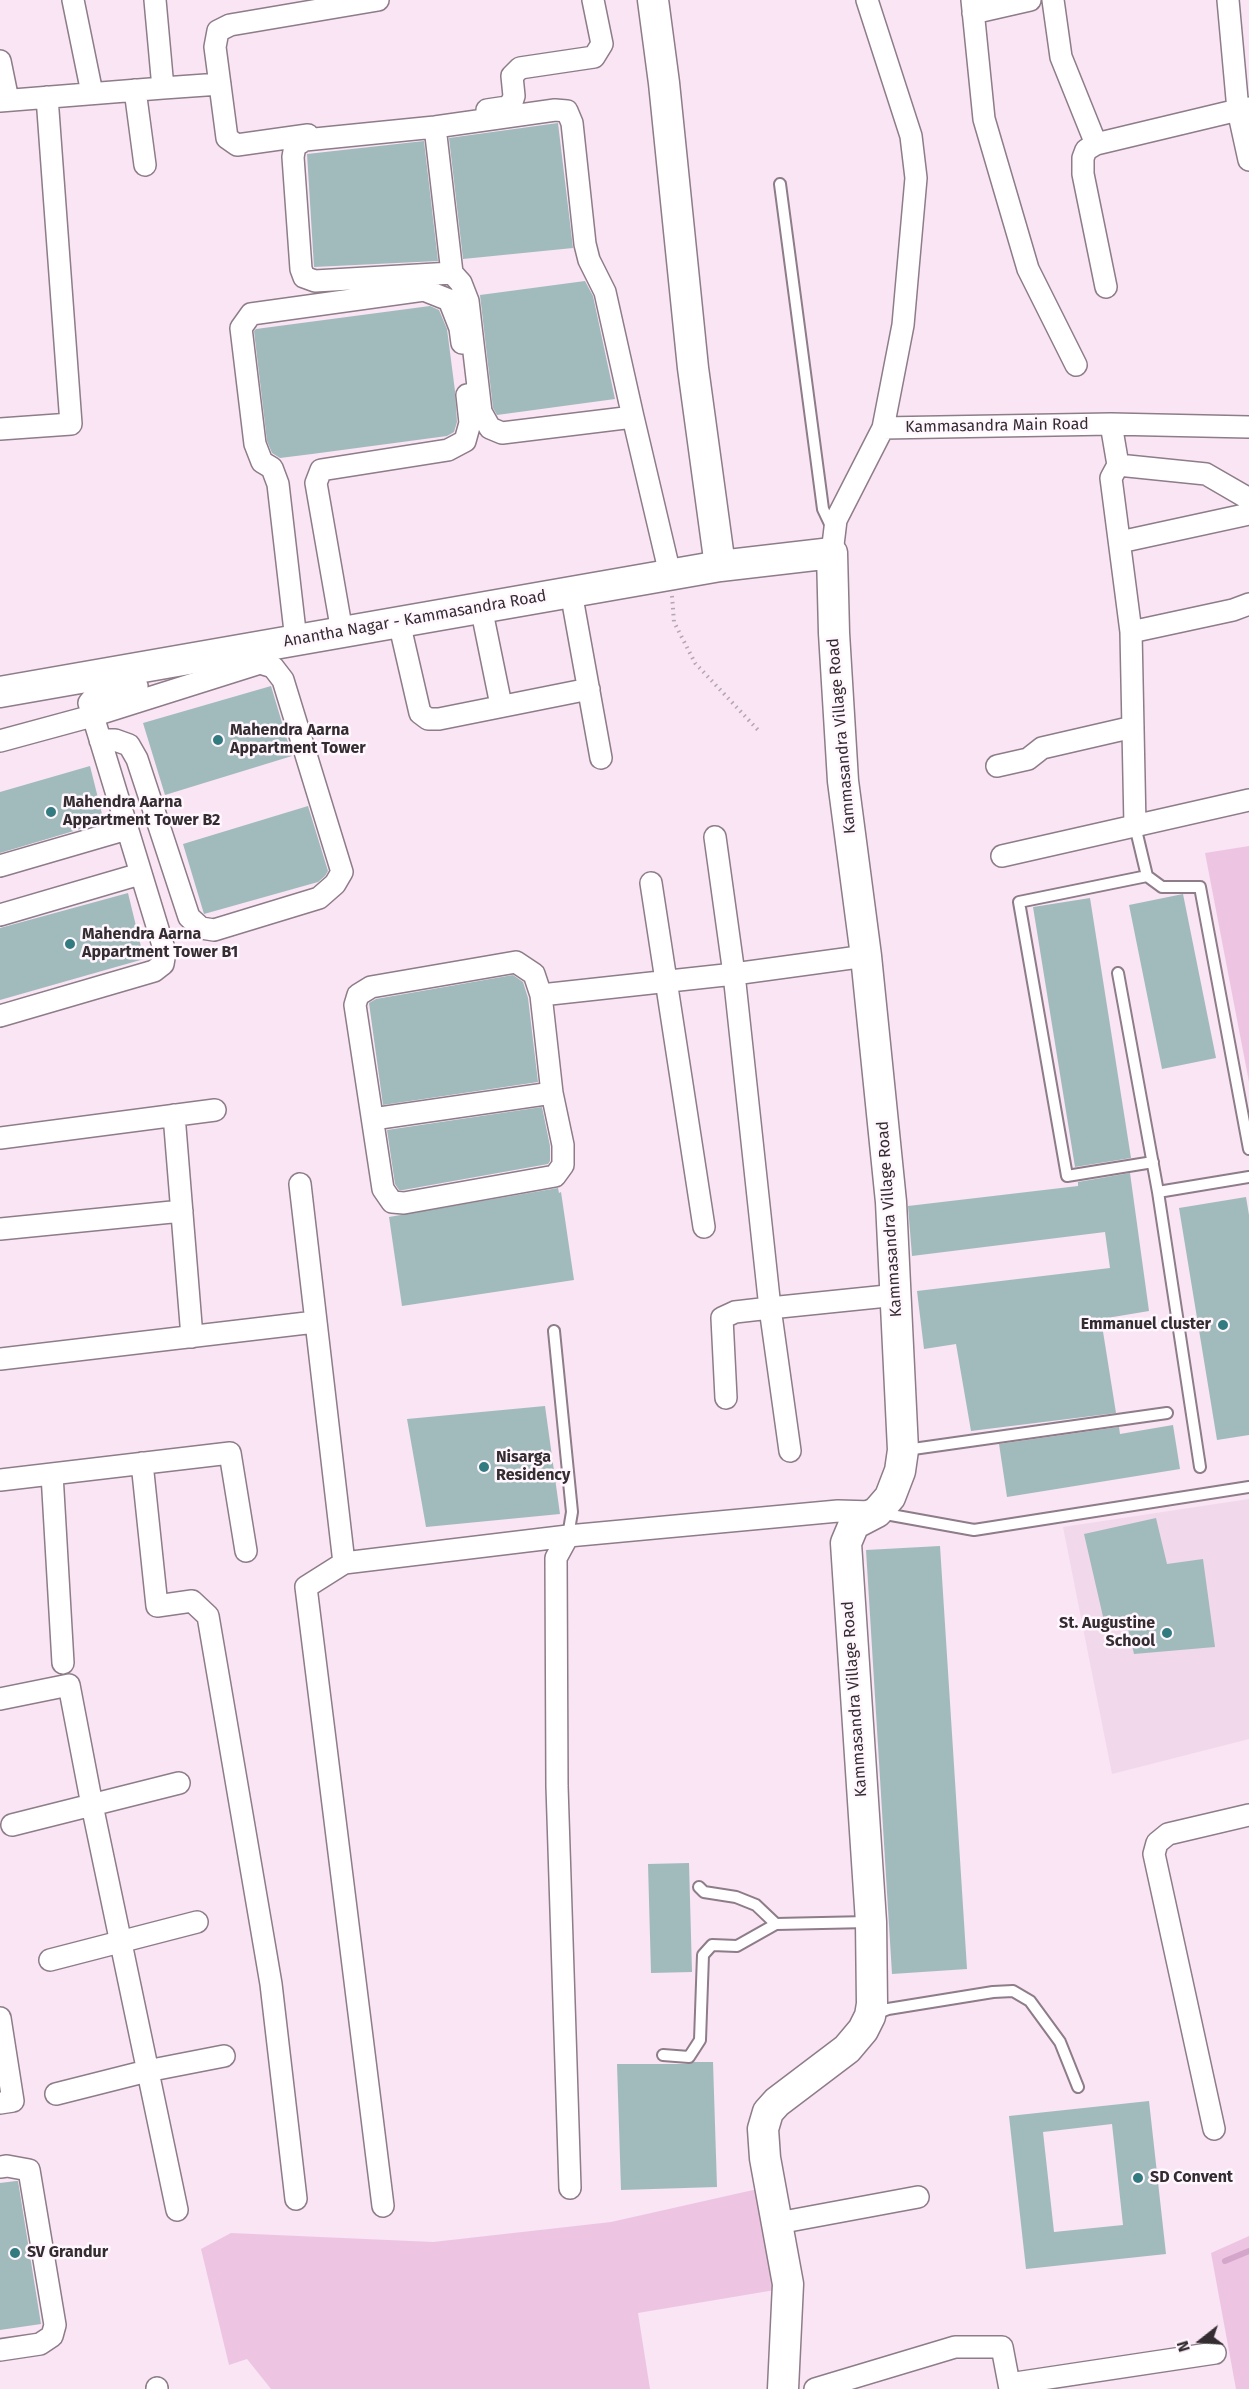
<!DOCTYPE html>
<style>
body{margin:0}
#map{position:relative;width:1249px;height:2389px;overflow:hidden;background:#f9e5f4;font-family:"Fira Sans",sans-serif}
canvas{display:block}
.north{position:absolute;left:1171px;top:2311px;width:60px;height:60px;-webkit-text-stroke:4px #fff7fd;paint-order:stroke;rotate:253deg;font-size:16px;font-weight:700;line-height:24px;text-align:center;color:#332c31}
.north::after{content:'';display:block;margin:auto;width:21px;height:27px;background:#332c31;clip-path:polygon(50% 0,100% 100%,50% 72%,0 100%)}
</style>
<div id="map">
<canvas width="1249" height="2389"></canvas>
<div class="north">N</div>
</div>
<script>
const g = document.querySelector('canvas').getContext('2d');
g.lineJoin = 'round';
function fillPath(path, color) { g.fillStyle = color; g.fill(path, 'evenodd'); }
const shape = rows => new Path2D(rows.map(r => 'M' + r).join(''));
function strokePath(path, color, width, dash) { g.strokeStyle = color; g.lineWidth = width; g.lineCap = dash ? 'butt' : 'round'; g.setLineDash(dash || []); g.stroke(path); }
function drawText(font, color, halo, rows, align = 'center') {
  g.font = font + ' "Fira Sans",sans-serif'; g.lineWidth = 5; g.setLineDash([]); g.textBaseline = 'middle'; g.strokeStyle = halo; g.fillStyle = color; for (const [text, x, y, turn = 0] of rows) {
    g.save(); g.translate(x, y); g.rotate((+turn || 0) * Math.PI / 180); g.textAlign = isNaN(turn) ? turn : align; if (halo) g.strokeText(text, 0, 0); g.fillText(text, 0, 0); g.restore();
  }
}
const built = shape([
 [1249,1499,1249,1739,1112,1774,1063,1527]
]);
const green = shape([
 [1249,846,1249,1082,1205,853],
 [762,2188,775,2290,638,2313,650,2389,271,2389,247,2359,229,2365,201,2249,231,2233,433,2242,611,2222],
 [1249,2236,1249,2389,1236,2389,1211,2253]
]);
const stream = shape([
 [1225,2261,1249,2251]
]);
const building = shape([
 [558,123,573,248,463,259,449,138],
 [424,141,438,261,314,267,307,154],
 [585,281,593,296,615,399,497,415,493,408,480,295],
 [430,306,439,310,447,329,455,391,457,422,454,432,447,436,312,454,280,458,272,453,267,441,254,331,256,329],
 [271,686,292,756,165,795,143,723],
 [90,766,104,822,0,853,0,792],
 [308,806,328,871,325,876,318,882,204,914,183,844],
 [128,893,144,959,0,1000,0,928],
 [1183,894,1216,1058,1162,1069,1129,905],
 [1090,898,1131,1158,1075,1167,1033,907],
 [513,975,523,982,528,998,538,1082,383,1105,369,1003,376,999],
 [542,1107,550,1146,550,1161,548,1164,403,1190,399,1190,395,1184,387,1130],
 [1130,1173,1149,1311,1101,1319,1116,1413,971,1431,956,1344,924,1349,917,1291,1110,1268,1105,1232,912,1256,908,1206,1078,1186,1078,1182],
 [558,1188,559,1193,561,1192,574,1280,402,1306,389,1217],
 [1246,1197,1249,1215,1249,1435,1217,1440,1179,1208],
 [545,1406,560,1514,426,1527,407,1419],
 [1173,1425,1180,1469,1007,1497,999,1444,1119,1427,1120,1434],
 [1156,1518,1167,1564,1203,1559,1215,1647,1134,1654,1125,1616,1104,1621,1084,1534],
 [940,1546,967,1969,892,1974,866,1550],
 [689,1863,692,1972,651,1973,648,1864],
 [694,2062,713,2062,717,2187,621,2190,617,2064,688,2064],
 [1149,2101,1166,2254,1026,2269,1009,2116],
 [1112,2124,1123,2225,1054,2232,1043,2132],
 [16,2181,18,2181,41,2324,0,2330,0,2183]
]);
const path = shape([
 [672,596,674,622,695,663,758,730]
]);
const lane = shape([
 [780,184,823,509,832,528],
 [1135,826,1147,876,1162,887,1200,887,1249,1149],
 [1147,876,1019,902,1067,1176,1153,1162],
 [1118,973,1158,1192,1249,1177],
 [1158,1192,1200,1467],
 [554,1331,572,1512,568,1536],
 [906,1450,1167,1413],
 [880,1513,974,1530,1249,1487],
 [699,1887,704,1892,736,1897,756,1905,776,1924],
 [873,2015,888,2009,993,1992,1013,1991,1030,2001,1060,2042,1078,2087],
 [663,2055,689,2057,700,2040,703,1955,712,1945,737,1946,776,1924,868,1922]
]);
const street = shape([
 [73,0,92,93],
 [972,0,984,119,1028,269,1076,365],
 [1053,0,1061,57,1096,144],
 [973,13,1030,0],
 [0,61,8,100],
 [163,88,220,84],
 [135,90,145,165],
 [0,101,163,88,155,0],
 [1249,108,1238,110,1249,160],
 [487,110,507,107,512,102,514,96,512,76,520,68,594,57,602,44,593,0],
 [435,127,452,273],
 [308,135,237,145,227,138,215,47,218,31,230,25,378,0],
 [1106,287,1083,174,1083,158,1086,150,1096,144,1238,110,1228,0],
 [633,417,605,292,589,260,585,244,572,123,567,111,555,110,435,127,305,140,295,146,293,157,301,269,304,277,315,281,452,273,461,283,468,301,481,412,490,428,502,433,633,417,670,574],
 [1111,424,1249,427],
 [883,428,1111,424,1118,465,1206,474,1249,499],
 [0,429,71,424,47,97],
 [1118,465,1111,478,1131,632,1135,826],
 [1120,542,1249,514],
 [832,553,836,520,883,428,903,325,916,178,911,136,867,0],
 [571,592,601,758],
 [481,607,501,705],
 [399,622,420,713,428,719,439,719,589,689],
 [342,632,316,483,321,470,448,450,465,441,470,423,467,395],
 [1131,632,1233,610,1249,604],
 [296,640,278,484,272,468,262,462,255,444,241,328,251,314,424,290,449,300,460,328,462,343],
 [0,741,92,716,260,663,273,667,283,680,342,872,335,884,319,898,214,930,201,928,189,917,137,759,129,745,115,740,100,740],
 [997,766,1028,759,1042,748,1133,727],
 [715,837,734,974,770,1308,897,1295],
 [1002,856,1249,800],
 [0,866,127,829],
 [651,883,704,1227],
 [0,915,140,874],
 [541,995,534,974,516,962,371,987,358,995,355,1005,383,1189,392,1202,404,1203,555,1176,563,1165,563,1145,552,1093,541,995,734,974,866,956],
 [0,1016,154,971,163,964,165,952,89,703,94,697,137,686],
 [174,1115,192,1337],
 [373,1119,552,1093],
 [0,1138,215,1110],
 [300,1184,344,1563],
 [0,1229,182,1211],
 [0,1359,315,1322],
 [726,1398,722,1318,735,1312,770,1308,790,1451],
 [142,1463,157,1606,192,1601,208,1616,271,1984,296,2199],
 [52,1474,63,1663],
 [0,1480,230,1453,246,1551],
 [0,1699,69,1685,92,1805,177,2210],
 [12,1825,179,1783],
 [50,1960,197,1922],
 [0,2018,13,2101,0,2103],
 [56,2094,147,2071,224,2056],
 [1214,2129,1154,1854,1157,1843,1168,1834,1249,1815],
 [0,2167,7,2166,29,2170,55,2325,52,2336,40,2344,0,2350],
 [570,2188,557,1786,556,1558,568,1536,838,1511,873,1512],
 [383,2206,306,1587,344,1563,568,1536],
 [778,2223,918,2197],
 [1009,2384,1215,2353],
 [157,2388,157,2389],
 [815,2389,955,2347,1002,2347,1010,2389]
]);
const secondary = shape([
 [653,0,664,83,693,368,720,566],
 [0,692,720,566,832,553,834,633,843,781,866,956,891,1202,903,1450,900,1471,890,1497,877,1512,854,1524,846,1543,871,1922,872,2004,870,2016,863,2030,847,2049,777,2102,768,2112,763,2129,765,2158,788,2284,783,2389]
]);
const markers = [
 [218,740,6,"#327b81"],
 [51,812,6,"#327b81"],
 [70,944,6,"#327b81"],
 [1223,1325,6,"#327b81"],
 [484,1467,6,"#327b81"],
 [1167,1633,6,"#327b81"],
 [1138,2178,6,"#327b81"],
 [15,2253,6,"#327b81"]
];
const streetNames = [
 ["Kammasandra Main Road",997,426,-1],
 ["Anantha Nagar - Kammasandra Road",415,619,-10],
 ["Kammasandra Village Road",842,736,-95],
 ["Kammasandra Village Road",890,1219,-94],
 ["Kammasandra Village Road",855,1699,-94]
];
const poiNames = [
 ["Mahendra Aarna",230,731],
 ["Appartment Tower",230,749],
 ["Mahendra Aarna",63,803],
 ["Appartment Tower B2",63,821],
 ["Mahendra Aarna",82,935],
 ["Appartment Tower B1",82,953],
 ["Emmanuel cluster",1211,1325,"right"],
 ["Nisarga",496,1458],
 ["Residency",496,1476],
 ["St. Augustine",1155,1624,"right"],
 ["School",1155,1642,"right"],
 ["SD Convent",1150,2178],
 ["SV Grandur",27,2253]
];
fillPath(built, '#f2d8eb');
fillPath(green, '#edc5e3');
strokePath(stream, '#d4a6ca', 6);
fillPath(building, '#a1bbbd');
strokePath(lane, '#8e7c89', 14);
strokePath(street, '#8e7c89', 24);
strokePath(secondary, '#8e7c89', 33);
strokePath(path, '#b4a5b0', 4, [1.5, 4.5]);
strokePath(lane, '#fff', 10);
strokePath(street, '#fff', 21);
strokePath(secondary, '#fff', 30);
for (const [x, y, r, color] of markers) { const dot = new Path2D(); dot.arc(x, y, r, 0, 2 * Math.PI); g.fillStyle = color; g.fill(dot); strokePath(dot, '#fff7fd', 2); }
drawText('16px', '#332c31', '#fff7fd', streetNames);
drawText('bold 16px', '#332c31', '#fff7fd', poiNames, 'left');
</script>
